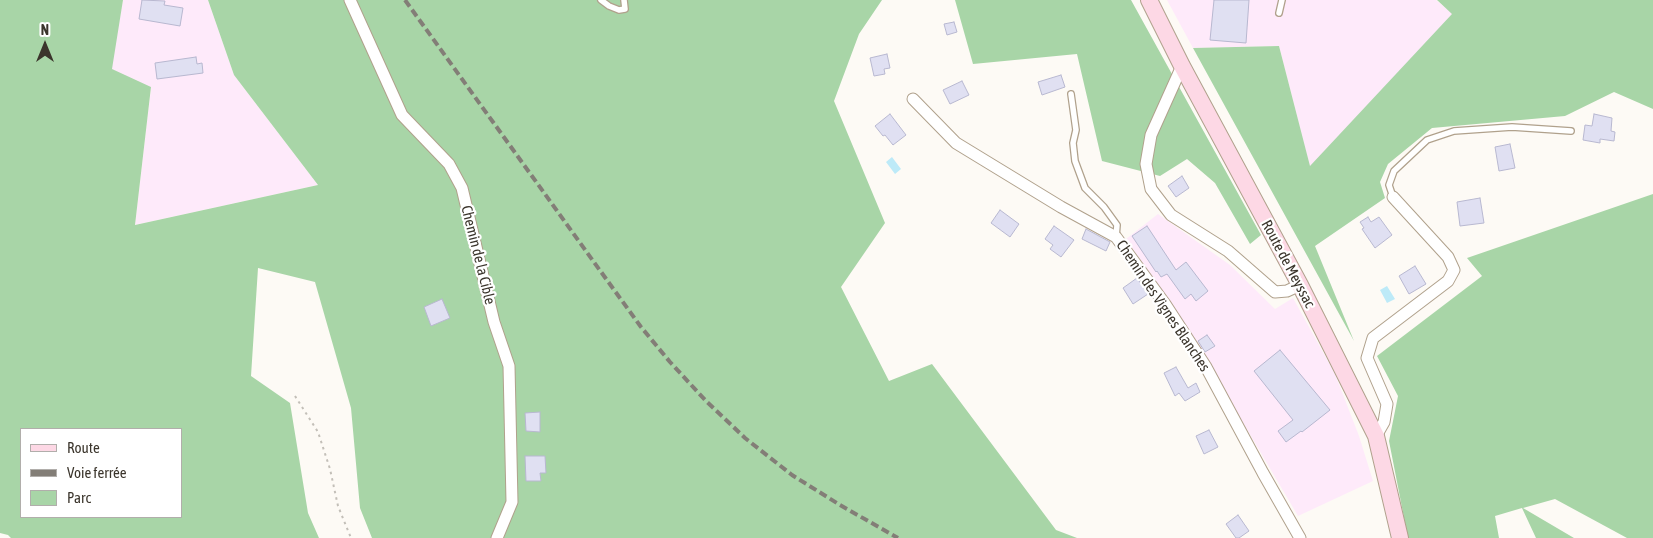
<!DOCTYPE html>
<meta charset="utf-8">
<style>
body{margin:0}
#map{position:relative;width:1653px;height:538px;overflow:hidden;background:#fdfaf5;font-family:"Asap Condensed",sans-serif}
canvas{display:block}
.legend{position:absolute;left:20px;top:428px;width:162px;height:90px;box-sizing:border-box;background:#fff;border:1px solid #b1aeab;margin:0;padding:6px 9px;list-style:none;font-size:15px;color:#3b352c}
.legend li{display:flex;align-items:center;gap:10px;height:25px}
.legend b{width:25px;border:1px solid #b1aeab}
.north{position:absolute;left:20px;top:20px;width:50px;height:50px;-webkit-text-stroke:4px #fff;paint-order:stroke;rotate:0deg;font-size:14px;font-weight:700;line-height:20px;text-align:center;color:#3b352c}
.north::after{content:'';display:block;margin:auto;width:18px;height:22px;background:#3b352c;clip-path:polygon(50% 0,100% 100%,50% 72%,0 100%)}
</style>
<div id="map">
<canvas width="1653" height="538"></canvas>
<ul class="legend">
<li><b style="height:6px;background:#fdd8e5"></b>Route</li>
<li><b style="height:6px;background:#837e77"></b>Voie ferrée</li>
<li><b style="height:14px;background:#a8d5a7"></b>Parc</li>
</ul>
<div class="north">N</div>
</div>
<script>
const g = document.querySelector('canvas').getContext('2d');
g.lineJoin = 'round';
function fillPath(path, color) { g.fillStyle = color; g.fill(path, 'evenodd'); }
const shape = rows => new Path2D(rows.map(r => 'M' + r).join(''));
function strokePath(path, color, width, dash) { g.strokeStyle = color; g.lineWidth = width; g.lineCap = dash ? 'butt' : 'round'; g.setLineDash(dash || []); g.stroke(path); }
function drawText(font, color, halo, rows, align = 'center') {
  g.font = font + ' "Asap Condensed",sans-serif'; g.lineWidth = 4.5; g.setLineDash([]); g.textBaseline = 'middle'; g.strokeStyle = halo; g.fillStyle = color; for (const [text, x, y, turn = 0] of rows) {
    g.save(); g.translate(x, y); g.rotate((+turn || 0) * Math.PI / 180); g.textAlign = isNaN(turn) ? turn : align; if (halo) g.strokeText(text, 0, 0); g.fillText(text, 0, 0); g.restore();
  }
}
const industrial = shape([
 [123,0,208,0,234,75,318,185,135,225,151,88,111,69],
 [1167,0,1436,0,1453,14,1310,167,1279,46,1193,48],
 [1158,214,1230,265,1275,309,1293,298,1335,374,1359,436,1373,481,1298,516,1183,321,1126,239]
]);
const green = shape([
 [0,0,123,0,112,69,151,87,135,225,318,185,234,75,208,0,882,0,859,34,834,101,885,223,841,287,889,381,932,364,1056,530,1077,538,372,538,360,508,351,408,315,282,258,268,251,376,290,403,308,513,319,538,11,538,8,535,0,533],
 [21,429,181,429,181,517,21,517],
 [955,0,1131,0,1261,235,1250,244,1215,183,1187,159,1160,176,1102,161,1077,54,973,64],
 [1437,0,1653,0,1653,109,1614,92,1565,116,1432,128,1388,164,1380,182,1385,198,1315,246,1354,341,1193,48,1279,46,1310,166,1452,14],
 [1653,194,1653,538,1627,538,1555,499,1523,508,1574,538,1536,538,1522,508,1495,516,1499,538,1408,538,1389,441,1398,396,1377,356,1482,276,1467,258]
]);
const water = shape([
 [892,157,901,169,895,174,886,162],
 [1387,286,1395,299,1387,303,1380,290]
]);
const building = shape([
 [142,0,165,1,164,5,183,8,180,26,139,19,142,0],
 [1214,0,1249,0,1246,43,1210,40,1214,0],
 [954,22,957,32,947,35,944,24,954,22],
 [887,54,890,68,884,69,885,74,874,76,870,58,887,54],
 [196,57,197,64,202,63,203,73,157,79,155,63,196,57],
 [1061,75,1065,87,1042,95,1038,82,1061,75],
 [962,81,969,95,950,104,943,90,962,81],
 [890,114,906,135,893,145,885,135,883,136,875,126,890,114],
 [1594,114,1612,118,1611,131,1615,132,1614,141,1600,139,1600,143,1583,140,1585,125,1592,126,1594,114],
 [1510,144,1515,168,1499,171,1495,147,1510,144],
 [1182,176,1189,188,1176,197,1168,186,1182,176],
 [1480,198,1484,223,1460,226,1457,202,1480,198],
 [1000,210,1019,224,1010,237,991,223,1000,210],
 [1368,217,1371,222,1379,217,1392,235,1375,248,1362,229,1364,228,1360,222,1368,217],
 [1054,226,1074,240,1061,257,1050,249,1053,245,1045,239,1054,226],
 [1147,226,1176,270,1186,262,1208,291,1196,301,1191,294,1185,299,1167,274,1161,277,1157,271,1156,272,1132,236,1147,226],
 [1086,229,1110,242,1106,251,1082,239,1086,229],
 [1415,266,1426,284,1409,294,1399,276,1415,266],
 [1137,278,1148,294,1133,304,1123,288,1137,278],
 [442,299,450,318,431,326,424,307,442,299],
 [1207,335,1215,346,1205,352,1198,341,1207,335],
 [1280,350,1330,410,1302,432,1301,431,1286,442,1278,431,1293,420,1254,371,1280,350],
 [1176,367,1188,388,1196,383,1200,392,1185,401,1179,393,1175,396,1164,373,1176,367],
 [540,412,540,432,526,431,525,413,540,412],
 [1209,430,1218,447,1204,454,1196,436,1209,430],
 [525,456,545,456,546,473,540,473,541,481,526,481,525,456],
 [1238,515,1249,531,1239,538,1236,538,1226,524,1238,515]
]);
const path = shape([
 [295,396,318,432,330,469,338,506,351,538]
]);
const service = shape([
 [601,0,609,6,619,10,625,9,624,0],
 [1279,13,1282,0],
 [1071,94,1076,130,1073,143,1075,161,1085,188,1104,207,1117,225,1116,237],
 [1393,197,1389,185,1394,171,1427,140,1454,131,1512,127,1571,131]
]);
const minor = shape([
 [350,0,402,115,449,164,462,188,494,322,509,366,512,502,497,538],
 [1182,66,1151,135,1146,164,1151,189,1171,215,1228,251,1275,292,1287,291,1300,285],
 [913,99,956,143,1061,207,1116,237,1165,304,1206,367,1263,473,1300,538],
 [1376,436,1384,422,1387,404,1367,358,1373,338,1448,281,1454,270,1448,257,1393,197]
]);
const secondary = shape([
 [1149,0,1182,66,1300,285,1376,436,1400,538]
]);
const rail = shape([
 [405,0,604,276,641,327,670,362,706,401,745,438,792,475,840,505,898,538]
]);
const streetNames = [
 ["Chemin de la Cible",478,255,76],
 ["Route de Meyssac",1288,264,62],
 ["Chemin des Vignes Blanches",1163,306,56]
];
fillPath(industrial, '#feeafa');
fillPath(green, '#a8d5a7');
fillPath(water, '#bdeaf8');
fillPath(building, '#e0e0f2');
strokePath(building, '#b8b8d0', 1);
strokePath(service, '#b0a18c', 8);
strokePath(minor, '#b0a18c', 13);
strokePath(secondary, '#b0a18c', 18);
strokePath(path, '#c3bfb8', 2, [2.5, 4]);
strokePath(service, '#fff', 5.5);
strokePath(minor, '#fff', 11);
strokePath(secondary, '#fdd8e5', 16);
strokePath(rail, '#837e77', 4, [8, 4]);
drawText('15px', '#3b352c', '#fff', streetNames);
</script>
